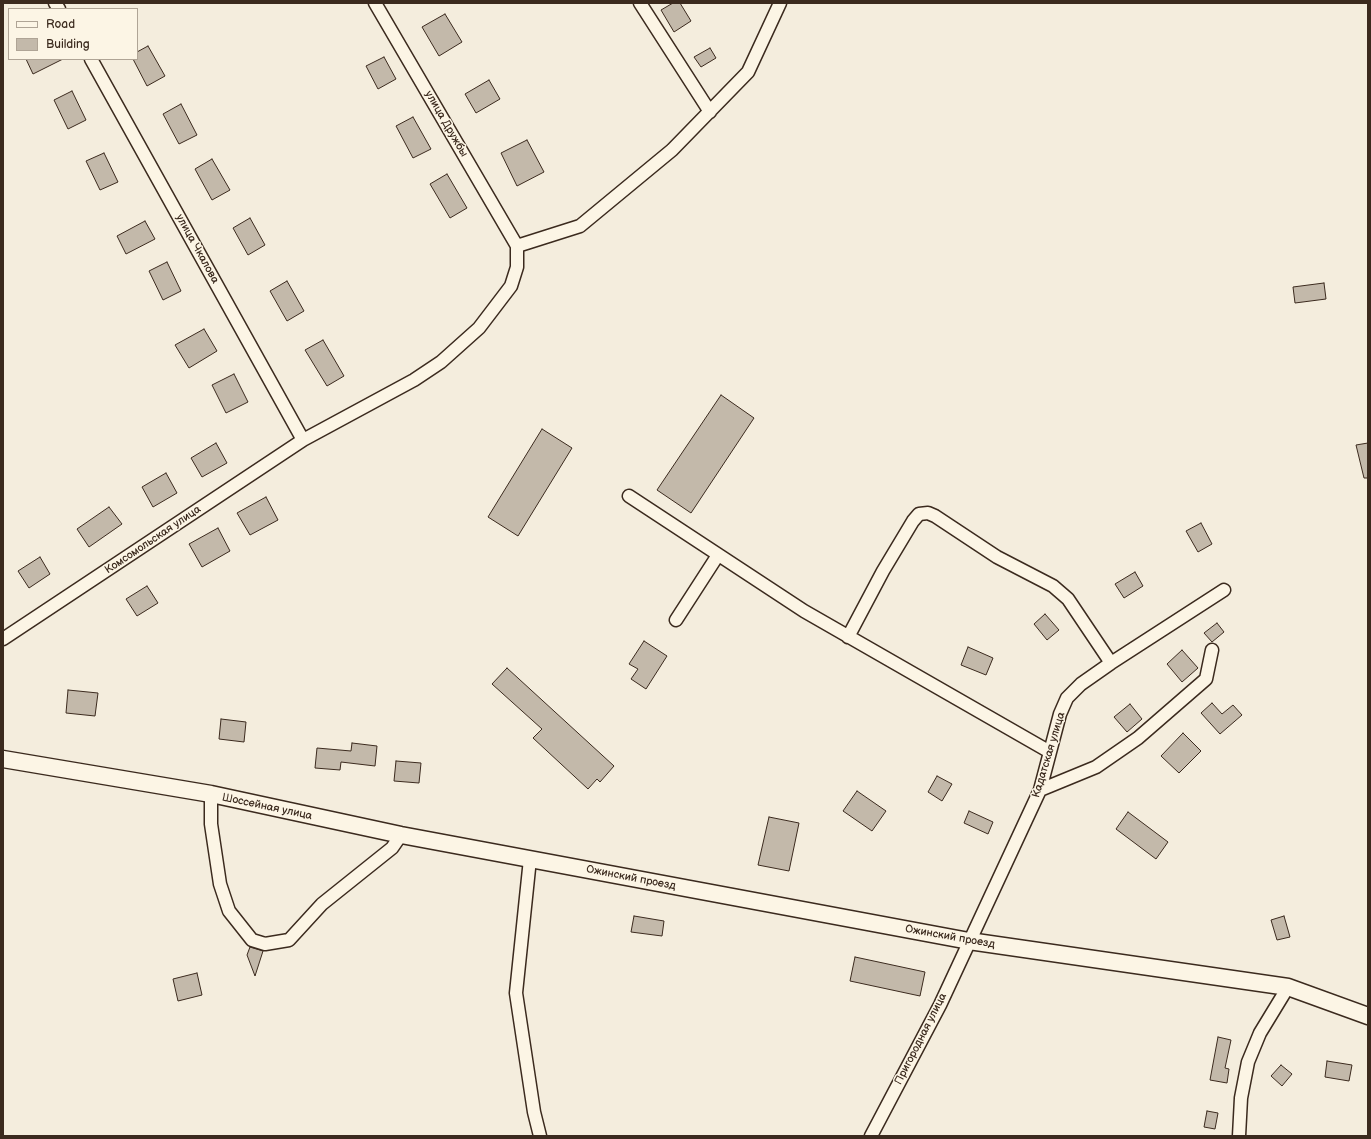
<!DOCTYPE html>
<meta charset="utf-8">
<style>
body{margin:0}
#map{position:relative;width:1371px;height:1139px;overflow:hidden;background:#f4eddd;font-family:"Balsamiq Sans",sans-serif}
canvas{display:block}
.frame{position:absolute;inset:0;border:4px solid #3b2a1e;pointer-events:none}
.legend{position:absolute;left:8px;top:8px;width:130px;height:52px;box-sizing:border-box;background:#fcf5e5;border:1px solid #afa495;margin:0;padding:5px 7px;list-style:none;font-size:12px;color:#3b2a1e}
.legend li{display:flex;align-items:center;gap:8px;height:20px}
.legend b{width:20px;border:1px solid #afa495}
</style>
<div id="map">
<canvas width="1371" height="1139"></canvas>
<div class="frame"></div>
<ul class="legend">
<li><b style="height:5px;background:#fcf5e5"></b>Road</li>
<li><b style="height:11px;background:#c3b9aa"></b>Building</li>
</ul>
</div>
<script>
const g = document.querySelector('canvas').getContext('2d');
g.lineJoin = 'round';
function fillPath(path, color) { g.fillStyle = color; g.fill(path, 'evenodd'); }
const shape = rows => new Path2D(rows.map(r => 'M' + r).join(''));
function strokePath(path, color, width, dash) { g.strokeStyle = color; g.lineWidth = width; g.lineCap = dash ? 'butt' : 'round'; g.setLineDash(dash || []); g.stroke(path); }
function drawText(font, color, halo, rows, align = 'center') {
  g.font = font + ' "Balsamiq Sans",sans-serif'; g.lineWidth = 3; g.setLineDash([]); g.textBaseline = 'middle'; g.strokeStyle = halo; g.fillStyle = color; for (const [text, x, y, turn = 0] of rows) {
    g.save(); g.translate(x, y); g.rotate((+turn || 0) * Math.PI / 180); g.textAlign = isNaN(turn) ? turn : align; if (halo) g.strokeText(text, 0, 0); g.fillText(text, 0, 0); g.restore();
  }
}
const building = shape([
 [673,3,680,3,691,21,674,32,661,10,673,3],
 [445,14,462,42,439,56,422,27,445,14],
 [148,46,165,76,147,86,133,59,137,59,137,52,148,46],
 [710,48,716,58,701,67,694,57,710,48],
 [384,57,396,79,378,89,366,66,384,57],
 [26,59,63,59,33,74,26,59],
 [489,80,500,99,476,113,465,94,489,80],
 [72,91,86,120,68,129,54,100,72,91],
 [181,104,197,135,179,144,163,114,181,104],
 [413,117,431,149,413,158,396,126,413,117],
 [527,140,544,172,517,186,501,153,527,140],
 [104,153,118,182,100,190,86,161,104,153],
 [212,159,230,190,212,200,195,169,212,159],
 [447,174,467,208,450,218,430,184,447,174],
 [250,218,265,245,248,255,233,228,250,218],
 [145,221,155,239,126,254,117,236,145,221],
 [167,262,181,291,163,300,149,271,167,262],
 [287,281,304,311,287,321,270,291,287,281],
 [1324,283,1326,299,1295,303,1293,287,1324,283],
 [204,329,217,351,189,368,175,345,204,329],
 [323,340,344,376,327,386,305,350,323,340],
 [234,374,248,402,226,413,212,385,234,374],
 [721,395,754,418,691,513,657,490,721,395],
 [542,429,572,448,518,536,488,517,542,429],
 [216,443,227,463,202,477,191,458,216,443],
 [1368,443,1368,478,1364,478,1356,445,1368,443],
 [166,473,177,493,153,507,142,487,166,473],
 [266,497,278,520,250,535,237,513,266,497],
 [109,507,122,524,89,547,77,529,109,507],
 [1201,523,1212,544,1198,552,1186,531,1201,523],
 [218,528,230,551,202,567,189,544,218,528],
 [40,557,50,574,29,588,18,571,40,557],
 [1135,572,1143,586,1124,598,1115,584,1135,572],
 [147,586,158,603,137,616,126,599,147,586],
 [1045,614,1059,630,1047,640,1034,624,1045,614],
 [1217,623,1224,632,1212,642,1204,633,1217,623],
 [644,641,667,656,646,689,631,679,638,669,629,664,644,641],
 [968,647,993,658,986,675,961,665,968,647],
 [1182,650,1198,668,1182,682,1167,664,1182,650],
 [507,668,614,766,600,782,597,779,588,789,533,738,542,729,492,684,507,668],
 [68,690,98,693,95,716,66,713,68,690],
 [1212,703,1222,714,1233,705,1242,715,1220,734,1201,713,1212,703],
 [1130,704,1142,719,1127,732,1114,717,1130,704],
 [221,719,246,722,244,742,219,739,221,719],
 [1183,733,1201,751,1179,773,1161,756,1183,733],
 [352,743,377,746,375,766,341,762,340,770,315,768,317,748,351,751,352,743],
 [396,761,421,763,419,783,394,781,396,761],
 [937,776,952,784,942,801,928,792,937,776],
 [857,791,886,811,872,831,843,811,857,791],
 [969,811,993,822,988,834,964,823,969,811],
 [1128,812,1168,842,1156,859,1116,829,1128,812],
 [769,817,799,823,789,871,758,865,769,817],
 [634,916,664,921,662,936,631,932,634,916],
 [1284,916,1290,937,1277,940,1271,920,1284,916],
 [250,947,263,951,255,976,247,955,250,947],
 [855,957,925,972,920,996,850,981,855,957],
 [197,973,202,995,178,1001,173,979,197,973],
 [1218,1037,1231,1040,1225,1068,1229,1069,1227,1083,1210,1080,1218,1037],
 [1327,1061,1352,1065,1349,1081,1325,1077,1327,1061],
 [1281,1065,1292,1074,1282,1086,1271,1076,1281,1065],
 [1207,1111,1218,1113,1215,1129,1204,1127,1207,1111]
]);
const minor = shape([
 [55,3,59,9],
 [640,3,710,112],
 [91,59,303,440],
 [517,246,580,226,672,150,748,72,780,3],
 [629,496,804,611,1050,752],
 [676,620,718,555],
 [848,637,883,571,913,521,919,514,928,513,935,516,997,557,1053,586,1068,599,1111,663],
 [3,639,303,440,414,380,441,362,479,328,511,286,517,267,517,246,375,3],
 [1040,790,1096,767,1138,738,1206,679,1212,650],
 [211,794,211,824,220,884,229,911,252,940,265,944,289,940,322,904,392,848,401,835],
 [530,859,516,993,534,1112,540,1136],
 [871,1136,940,1005,1040,790,1060,714,1067,698,1081,684,1111,663,1224,590],
 [1239,1136,1241,1098,1248,1062,1260,1033,1288,987]
]);
const major = shape([
 [3,759,211,794,401,835,969,941,1288,987,1368,1016]
]);
const streetNames = [
 ["улица Дружбы",446,124,60],
 ["улица Чкалова",197,249,61],
 ["Комсомольская улица",153,540,-34],
 ["Кадатская улица",1049,755,-73],
 ["Шоссейная улица",267,807,12],
 ["Ожинский проезд",631,878,11],
 ["Ожинский проезд",950,937,10],
 ["Пригородная улица",921,1039,-63]
];
fillPath(building, '#c3b9aa');
strokePath(building, '#3b2a1e', 1);
strokePath(minor, '#3b2a1e', 15);
strokePath(major, '#3b2a1e', 19);
strokePath(minor, '#fcf5e5', 12);
strokePath(major, '#fcf5e5', 16);
drawText('11px', '#3b2a1e', '#fcf5e5', streetNames);
</script>
